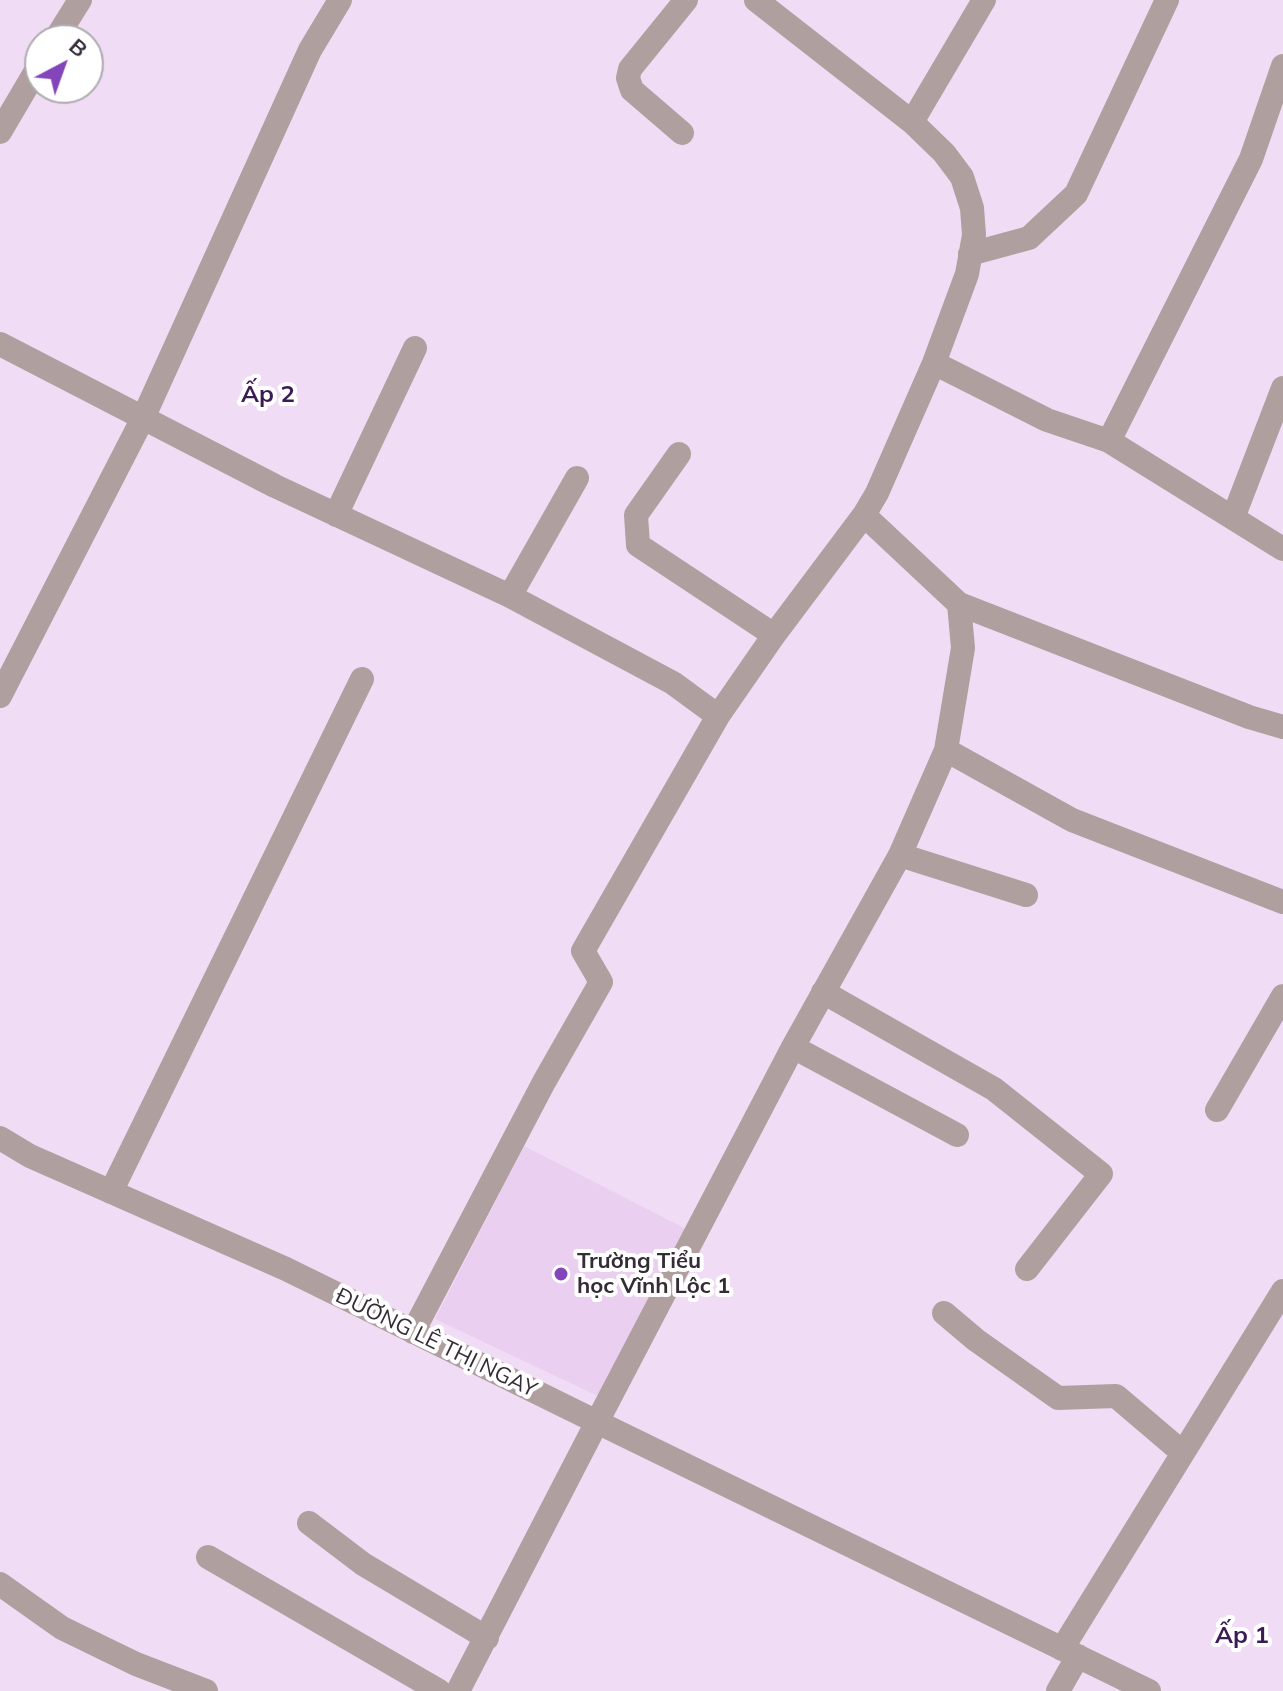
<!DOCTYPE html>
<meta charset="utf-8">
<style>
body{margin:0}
#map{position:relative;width:1283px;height:1691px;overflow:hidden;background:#f1dcf6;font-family:Mulish,sans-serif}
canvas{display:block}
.north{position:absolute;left:24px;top:24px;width:80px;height:80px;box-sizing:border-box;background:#fff;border:2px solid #aeabaf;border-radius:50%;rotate:41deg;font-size:22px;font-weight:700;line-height:32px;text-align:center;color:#342c36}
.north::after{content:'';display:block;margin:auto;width:28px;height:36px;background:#8545ba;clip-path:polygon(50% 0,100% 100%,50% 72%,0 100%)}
</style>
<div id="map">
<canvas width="1283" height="1691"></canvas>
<div class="north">B</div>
</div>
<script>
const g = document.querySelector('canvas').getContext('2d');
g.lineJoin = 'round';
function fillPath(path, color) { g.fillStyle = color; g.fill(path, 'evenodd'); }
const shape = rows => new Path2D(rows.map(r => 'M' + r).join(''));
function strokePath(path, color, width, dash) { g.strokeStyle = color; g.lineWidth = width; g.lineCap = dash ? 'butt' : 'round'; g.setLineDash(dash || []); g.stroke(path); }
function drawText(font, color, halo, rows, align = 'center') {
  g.font = font + ' Mulish,sans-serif'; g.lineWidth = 8; g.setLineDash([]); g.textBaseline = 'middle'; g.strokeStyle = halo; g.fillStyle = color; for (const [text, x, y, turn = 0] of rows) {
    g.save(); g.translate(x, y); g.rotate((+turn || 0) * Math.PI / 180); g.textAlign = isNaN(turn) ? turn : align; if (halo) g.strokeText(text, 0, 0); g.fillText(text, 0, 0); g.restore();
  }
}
const built = shape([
 [524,1146,686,1229,602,1398,435,1319]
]);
const minor = shape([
 [756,0,912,122,944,153,962,177,972,208,974,235,967,274,934,363,877,493,864,515,774,635],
 [55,40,80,0],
 [912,122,984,0],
 [0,132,40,64],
 [682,133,632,90,628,78,630,69,686,0],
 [970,254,1029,238,1076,194,1167,0],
 [0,344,275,486,510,596,673,683,718,716],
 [934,363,1047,420,1109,441,1283,549],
 [1109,441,1251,159,1283,66],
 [336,515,415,348],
 [864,515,959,604,963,648,946,750,900,855,793,1047,597,1422,1149,1691],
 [1233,518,1283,388],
 [510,596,577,478],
 [959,604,1249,717,1283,727],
 [0,696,144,416,310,50,340,0],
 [946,750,1072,820,1283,902],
 [900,855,1026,895],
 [823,992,994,1089,1101,1174,1027,1269],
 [793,1047,957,1135],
 [1217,1110,1283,996],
 [0,1138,30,1156,286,1269,597,1422,458,1691],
 [111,1192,362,679],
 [944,1313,976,1340,1058,1398,1116,1396,1183,1453],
 [413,1332,544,1082,601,982,583,951,718,716,774,635,638,545,636,515,679,454],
 [309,1523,363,1564,487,1638],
 [208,1557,439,1691],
 [0,1584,62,1628,136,1664,206,1691],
 [1062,1649,1283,1291],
 [1058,1691,1078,1656]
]);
const markers = [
 [561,1274,8,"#8545ba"]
];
const poiNames = [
 ["Trường Tiểu",577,1261],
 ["học Vĩnh Lộc 1",577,1286]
];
const streetNames = [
 ["ĐƯỜNG LÊ THỊ NGAY",436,1343,26]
];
const neighbourhoodNames = [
 ["Ấp 2",268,395],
 ["Ấp 1",1242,1636]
];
fillPath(built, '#eacff0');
strokePath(minor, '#af9f9e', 24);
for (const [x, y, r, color] of markers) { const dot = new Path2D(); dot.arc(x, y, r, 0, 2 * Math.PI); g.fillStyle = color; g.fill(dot); strokePath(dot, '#fff', 3); }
drawText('bold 22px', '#342c36', '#fff', poiNames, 'left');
drawText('22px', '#342c36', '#fff', streetNames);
drawText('bold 24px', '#3a1b53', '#fff', neighbourhoodNames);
</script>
